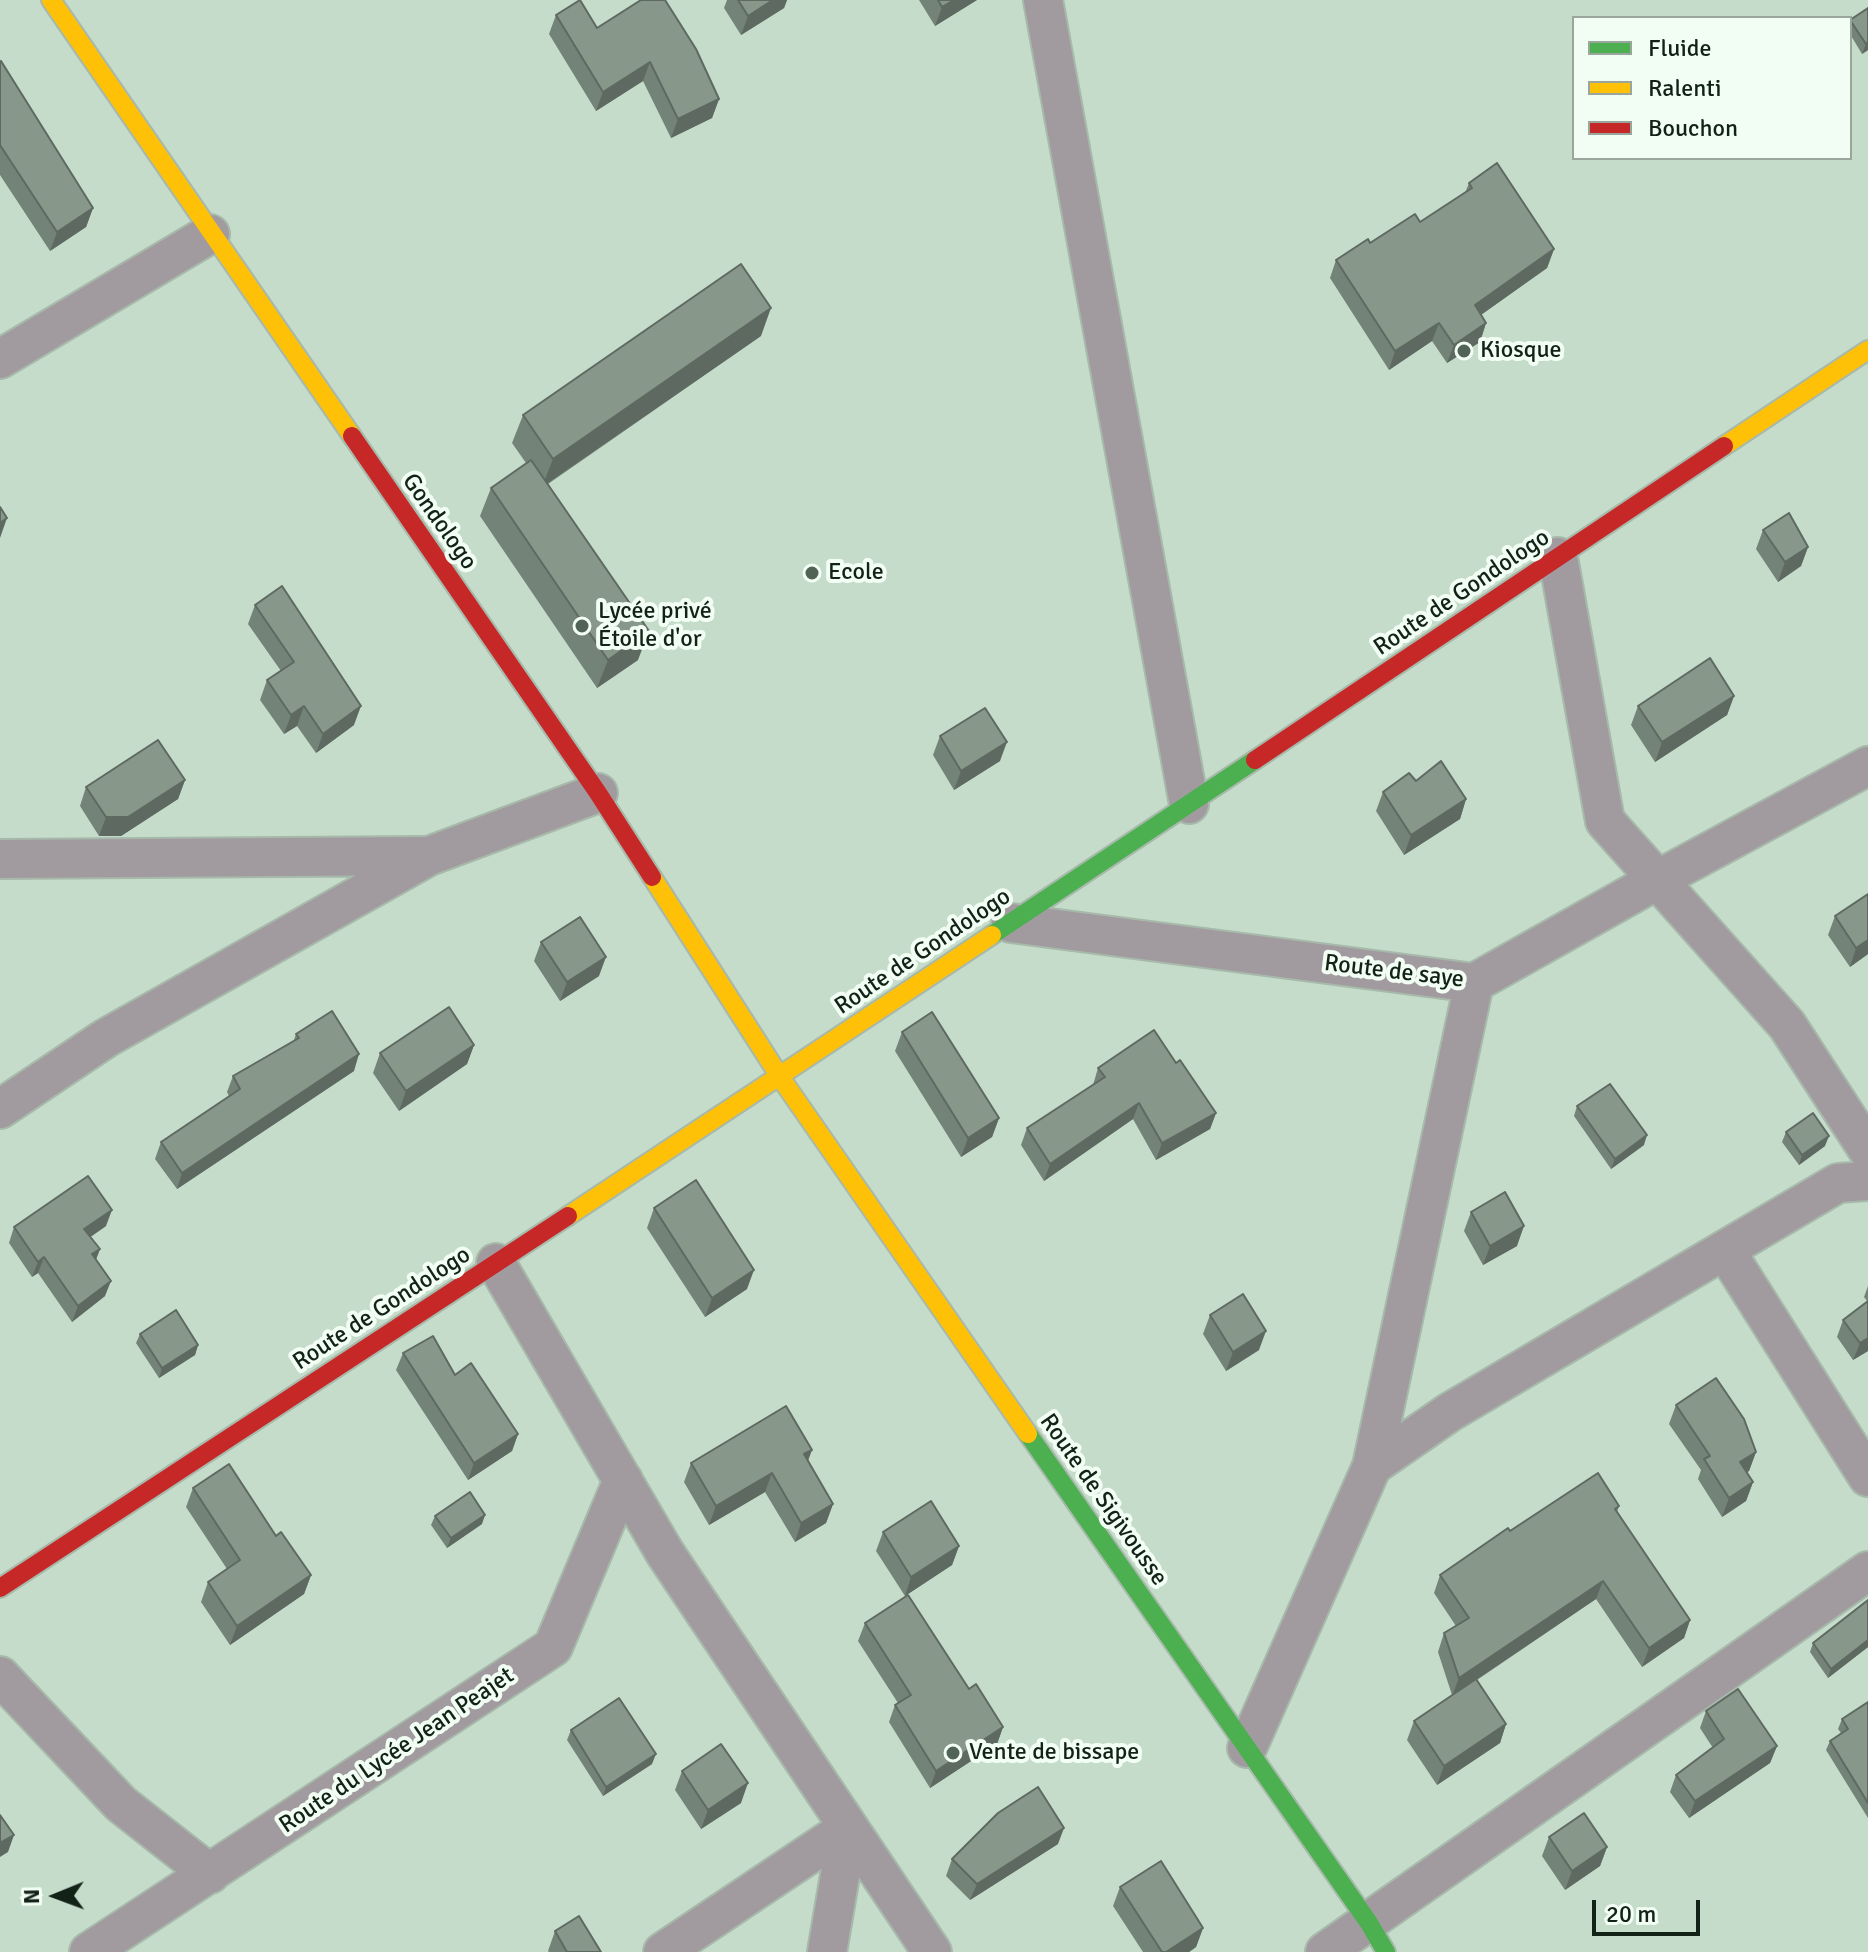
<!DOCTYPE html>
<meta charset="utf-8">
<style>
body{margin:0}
#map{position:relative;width:1868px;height:1952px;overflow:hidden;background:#c6dcca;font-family:Signika,sans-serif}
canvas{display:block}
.legend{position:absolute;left:1572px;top:16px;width:280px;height:144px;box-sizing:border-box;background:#f2fef4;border:2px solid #98a69b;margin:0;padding:10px 14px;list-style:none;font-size:24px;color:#122216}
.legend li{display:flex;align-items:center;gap:16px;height:40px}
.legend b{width:40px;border:2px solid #98a69b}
.north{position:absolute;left:16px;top:1856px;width:80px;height:80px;-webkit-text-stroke:6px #f2fef4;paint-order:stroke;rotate:269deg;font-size:22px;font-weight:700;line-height:32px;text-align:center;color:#122216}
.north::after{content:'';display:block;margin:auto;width:28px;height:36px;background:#122216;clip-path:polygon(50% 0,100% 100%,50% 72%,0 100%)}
.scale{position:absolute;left:1592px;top:1900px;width:108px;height:36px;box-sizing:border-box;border:4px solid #122216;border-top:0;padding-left:10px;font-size:24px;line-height:28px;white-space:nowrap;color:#122216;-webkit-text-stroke:6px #f2fef4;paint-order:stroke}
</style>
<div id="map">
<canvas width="1868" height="1952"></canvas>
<ul class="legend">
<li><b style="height:10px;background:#4caf50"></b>Fluide</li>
<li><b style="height:10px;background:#ffc107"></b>Ralenti</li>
<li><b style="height:10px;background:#c62828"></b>Bouchon</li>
</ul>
<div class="north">N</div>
<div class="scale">20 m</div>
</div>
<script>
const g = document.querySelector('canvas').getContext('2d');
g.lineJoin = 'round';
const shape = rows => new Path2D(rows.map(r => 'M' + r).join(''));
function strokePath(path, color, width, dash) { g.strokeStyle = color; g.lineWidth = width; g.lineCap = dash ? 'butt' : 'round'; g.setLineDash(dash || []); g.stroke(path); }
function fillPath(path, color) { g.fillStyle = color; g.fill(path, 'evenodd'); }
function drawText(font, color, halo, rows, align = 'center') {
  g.font = font + ' Signika,sans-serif'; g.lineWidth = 8; g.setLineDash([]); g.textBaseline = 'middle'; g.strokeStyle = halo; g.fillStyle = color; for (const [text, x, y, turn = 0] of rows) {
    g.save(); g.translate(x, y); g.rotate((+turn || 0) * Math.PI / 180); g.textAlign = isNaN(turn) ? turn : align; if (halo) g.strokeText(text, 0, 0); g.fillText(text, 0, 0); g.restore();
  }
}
const street = shape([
 [1043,0,1189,804],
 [0,359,210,234],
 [1558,557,1605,821,1787,1025,1868,1150],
 [0,859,425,856],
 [1011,923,1474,983,1657,880,1868,766],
 [0,1109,106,1038,429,856,598,793],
 [1725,1250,1868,1477],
 [496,1263,665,1553,932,1952],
 [1372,1466,1474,983],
 [0,1676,121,1804,210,1874],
 [1247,1748,1372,1466,1450,1412,1838,1183,1868,1181],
 [89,1952,553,1647,623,1480],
 [663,1952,848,1828],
 [827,1952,848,1828],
 [1325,1952,1868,1571]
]);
const fast = shape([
 [992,935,1255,760],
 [1028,1434,1369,1923,1386,1952]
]);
const slow = shape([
 [51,0,352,436],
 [1724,446,1868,350],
 [652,877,780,1077,1028,1434],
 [568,1216,992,935]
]);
const jam = shape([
 [352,436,598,793,652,877],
 [1255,760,1724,446],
 [0,1588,568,1216]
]);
const wall = shape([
 [727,0,787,0,784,8,741,35,724,8],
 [919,0,977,0,935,26],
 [1868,8,1868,50,1862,54,1850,34,1850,21],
 [556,15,597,28,719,99,712,118,671,138,643,81,596,111,549,34],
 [0,62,93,208,86,227,50,251,0,175],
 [1469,183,1554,249,1547,268,1481,315,1486,323,1480,342,1447,363,1432,341,1389,370,1330,278,1336,260,1370,243,1420,222,1465,193],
 [761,336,548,484,638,660,597,688,480,516,491,488,526,463,512,443,523,415],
 [1763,530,1808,547,1801,566,1778,582,1756,549],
 [255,605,354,725,316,753,297,726,284,734,260,700,267,680,281,671,248,624],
 [1734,696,1727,715,1655,762,1631,725,1638,706],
 [940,736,1000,761,954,790,933,755],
 [185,780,178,799,121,836,99,836,80,806,86,787],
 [1416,781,1466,799,1460,819,1404,855,1376,811,1383,792],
 [1868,894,1868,954,1850,967,1828,935,1835,916],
 [541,942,599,976,560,1001,534,961],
 [902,1032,999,1118,992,1137,961,1157,895,1051],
 [296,1034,354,1071,177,1189,155,1159,161,1142,229,1096,227,1092,233,1076,294,1040],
 [474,1045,467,1064,399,1111,373,1073,380,1053],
 [1176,1063,1216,1113,1210,1129,1156,1160,1133,1119,1044,1181,1021,1145,1027,1128,1093,1085,1098,1068],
 [1577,1106,1644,1145,1611,1169,1574,1116],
 [1786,1132,1825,1146,1799,1165,1782,1142],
 [654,1208,747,1289,705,1317,647,1228],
 [1471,1212,1517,1246,1483,1265,1464,1231],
 [106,1226,90,1237,100,1249,96,1259,105,1296,72,1322,38,1273,32,1277,9,1243,14,1227],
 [1868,1286,1868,1351,1853,1360,1837,1337,1843,1320,1868,1302,1864,1297],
 [1210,1315,1259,1350,1226,1371,1203,1334],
 [140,1334,198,1345,195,1355,159,1378,136,1343],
 [403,1353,455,1375,518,1434,512,1451,468,1480,396,1370],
 [1676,1405,1756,1452,1749,1471,1746,1472,1753,1482,1746,1501,1722,1517,1698,1479,1701,1470,1669,1424],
 [808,1461,833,1504,826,1523,795,1542,765,1492,709,1525,684,1482,691,1463],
 [193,1488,276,1536,311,1575,304,1594,230,1645,201,1602,208,1582,227,1569,186,1507],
 [1619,1506,1617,1512,1690,1620,1684,1638,1642,1667,1596,1599,1477,1680,1506,1724,1500,1743,1437,1785,1407,1740,1414,1721,1452,1695,1438,1652,1444,1633,1456,1626,1434,1593,1440,1575,1510,1531],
 [435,1516,482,1524,447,1548,431,1525],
 [883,1532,959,1546,952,1565,905,1596,876,1551],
 [1868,1600,1868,1647,1828,1678,1810,1652,1813,1643],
 [865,1623,969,1689,1003,1727,997,1744,930,1788,889,1722,895,1705,898,1703,858,1641],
 [1868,1702,1868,1818,1826,1750,1830,1741,1841,1733,1838,1729,1842,1719],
 [1706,1711,1777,1746,1770,1763,1689,1818,1670,1792,1676,1775,1713,1748,1700,1728],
 [571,1730,652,1764,603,1796,567,1740],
 [682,1771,741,1803,701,1829,675,1790],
 [1549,1837,1607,1847,1600,1866,1565,1890,1542,1856],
 [1058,1844,970,1900,946,1876,952,1859],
 [1120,1887,1203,1928,1196,1947,1189,1952,1143,1952,1113,1906],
 [555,1931,601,1952,549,1952,548,1951]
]);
const shadedWall = shape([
 [773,0,787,0,784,8,741,35,748,16],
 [954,0,977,0,935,26,942,7],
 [1868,42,1868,50,1862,54,1866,44],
 [650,62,643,81,596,111,603,92],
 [719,99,712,118,671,138,678,119],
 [93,208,86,227,50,251,57,232],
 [1554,249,1547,268,1468,324,1475,305],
 [771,308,761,336,542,487,553,459],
 [1439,323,1432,341,1389,370,1395,351],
 [1486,323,1480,342,1447,363,1454,345],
 [7,518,0,538,0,523],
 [1808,547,1801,566,1778,582,1785,562],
 [649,631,638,660,597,688,608,660],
 [1734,696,1727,715,1655,762,1662,742],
 [304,706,297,726,284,734,291,715],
 [361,706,354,725,316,753,323,734],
 [1007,742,1000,761,954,790,961,771],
 [185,780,178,799,121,836,99,836,106,817],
 [1466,799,1460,819,1404,855,1411,835],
 [1868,940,1868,954,1850,967,1856,948],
 [606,957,599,976,560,1001,567,982],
 [474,1045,467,1064,399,1111,406,1091],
 [359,1054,354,1071,177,1189,182,1173],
 [1139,1103,1133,1119,1044,1181,1050,1164],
 [1216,1113,1210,1129,1156,1160,1162,1143],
 [999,1118,992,1137,961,1157,968,1138],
 [1647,1135,1644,1145,1611,1169,1615,1159],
 [1829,1136,1825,1146,1799,1165,1802,1155],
 [112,1210,106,1226,79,1245,84,1229],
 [1524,1226,1517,1246,1483,1265,1490,1246],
 [100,1249,94,1265,92,1254],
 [44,1257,38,1273,32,1277,38,1262],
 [754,1270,747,1289,705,1317,712,1298],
 [111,1281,105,1296,72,1322,78,1306],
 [1266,1331,1259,1350,1226,1371,1233,1352],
 [1868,1338,1868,1351,1853,1360,1860,1343],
 [198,1345,195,1355,159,1378,162,1368],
 [518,1434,512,1451,468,1480,474,1463],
 [812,1450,805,1469,804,1454],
 [1756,1452,1749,1471,1733,1481,1740,1462],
 [772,1473,765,1492,709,1525,716,1506],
 [1753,1482,1746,1501,1722,1517,1729,1498],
 [833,1504,826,1523,795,1542,801,1523],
 [485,1515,482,1524,447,1548,451,1538],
 [959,1546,952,1565,905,1596,911,1577],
 [311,1575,304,1594,230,1645,237,1626],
 [1603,1581,1596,1599,1452,1696,1459,1678],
 [1690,1620,1684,1638,1642,1667,1649,1648],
 [1868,1640,1868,1647,1828,1678,1831,1669],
 [1506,1724,1500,1743,1437,1785,1444,1766],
 [1003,1727,997,1744,930,1788,936,1771],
 [1777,1746,1770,1763,1689,1818,1695,1801],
 [656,1754,652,1764,603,1796,606,1787],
 [748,1783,741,1803,701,1829,708,1810],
 [1064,1828,1058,1844,970,1900,977,1884],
 [14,1835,8,1852,0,1857,0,1843],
 [1607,1847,1600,1866,1565,1890,1572,1871],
 [1203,1928,1196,1947,1189,1952,1166,1952]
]);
const building = shape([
 [580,0,597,28,641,0,665,0,696,49,719,99,678,119,650,62,603,92,556,15,580,0],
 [738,0,773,0,748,16,738,0],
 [938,0,954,0,942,7,938,0],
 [1868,8,1868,42,1866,44,1850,20,1868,8],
 [1,61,93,208,57,232,0,145,0,62,1,61],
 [1497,163,1554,249,1475,305,1486,323,1454,345,1439,323,1395,351,1336,260,1368,239,1370,243,1415,214,1420,222,1472,188,1469,183,1497,163],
 [741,264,771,308,553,459,523,415,741,264],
 [531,460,649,631,608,660,491,488,531,460],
 [0,507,7,518,0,523,0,507],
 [1789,513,1808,547,1785,562,1763,530,1789,513],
 [282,586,361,706,323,734,304,706,291,715,267,680,294,662,255,605,282,586],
 [1710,658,1734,696,1662,742,1638,706,1710,658],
 [985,708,1007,742,961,771,940,736,985,708],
 [158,740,185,780,128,817,106,817,86,787,158,740],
 [1441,761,1466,799,1411,835,1383,792,1409,773,1416,781,1441,761],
 [1868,894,1868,940,1856,948,1835,916,1868,894],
 [580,917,606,957,567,982,541,942,580,917],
 [449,1007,474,1045,406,1091,380,1053,449,1007],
 [332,1011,359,1054,182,1173,161,1142,240,1089,233,1076,299,1038,296,1034,332,1011],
 [932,1012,999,1118,968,1138,902,1032,932,1012],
 [1154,1030,1176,1063,1180,1060,1216,1113,1162,1143,1139,1103,1050,1164,1027,1128,1105,1077,1098,1068,1154,1030],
 [1610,1084,1647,1135,1615,1159,1577,1106,1610,1084],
 [1813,1113,1829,1136,1802,1155,1786,1132,1813,1113],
 [88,1176,112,1210,84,1229,100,1249,92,1254,111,1281,78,1306,44,1257,38,1262,14,1227,88,1176],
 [696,1180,754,1270,712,1298,654,1208,696,1180],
 [1505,1192,1524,1226,1490,1246,1471,1212,1505,1192],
 [1243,1294,1266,1331,1233,1352,1210,1315,1243,1294],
 [1868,1301,1868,1338,1860,1343,1843,1320,1868,1301],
 [176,1310,198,1345,162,1368,140,1334,176,1310],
 [433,1336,455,1375,471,1363,518,1434,474,1463,403,1353,433,1336],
 [1716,1378,1744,1419,1756,1452,1740,1462,1753,1482,1729,1498,1704,1459,1710,1456,1676,1405,1716,1378],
 [786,1406,812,1450,804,1454,833,1504,801,1523,772,1473,716,1506,691,1463,786,1406],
 [229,1464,276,1536,281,1532,311,1575,237,1626,208,1582,240,1560,193,1488,229,1464],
 [1598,1473,1619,1506,1615,1509,1690,1620,1649,1648,1603,1581,1459,1678,1444,1633,1469,1618,1440,1575,1508,1528,1510,1531,1598,1473],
 [470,1492,485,1515,451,1538,435,1516,470,1492],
 [931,1501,959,1546,911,1577,883,1532,931,1501],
 [908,1595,969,1689,976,1684,1003,1727,936,1771,895,1705,911,1695,865,1623,908,1595],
 [1868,1600,1868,1640,1831,1669,1813,1643,1868,1600],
 [1476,1679,1506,1724,1444,1766,1414,1721,1476,1679],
 [1738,1689,1777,1746,1695,1801,1676,1775,1724,1739,1706,1711,1738,1689],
 [619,1698,656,1754,606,1787,571,1730,619,1698],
 [1868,1702,1868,1803,1830,1741,1848,1729,1842,1719,1868,1702],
 [721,1744,748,1783,708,1810,682,1771,721,1744],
 [1038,1787,1064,1828,977,1884,952,1859,998,1813,1038,1787],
 [1584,1813,1607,1847,1572,1871,1549,1837,1584,1813],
 [0,1815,14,1835,0,1843,0,1815],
 [1161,1861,1203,1928,1166,1952,1162,1952,1120,1887,1161,1861],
 [579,1916,601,1952,567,1952,555,1931,579,1916]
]);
const markers = [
 [1464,351,8,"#516355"],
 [812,573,8,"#516355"],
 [582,626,8,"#516355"],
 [953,1753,8,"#516355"]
];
const poiNames = [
 ["Kiosque",1480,351],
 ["Ecole",828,573],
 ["Lycée privé",598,612],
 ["Étoile d'or",598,640],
 ["Vente de bissape",969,1753]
];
const streetNames = [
 ["Gondologo",439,522,55],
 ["Route de Gondologo",1462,593,-34],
 ["Route de Gondologo",923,952,-34],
 ["Route de saye",1394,972,7],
 ["Route de Gondologo",382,1309,-33],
 ["Route de Sigivousse",1103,1500,55],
 ["Route du Lycée Jean Peajet",397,1751,-34]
];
strokePath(street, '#a7b9aa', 42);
strokePath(fast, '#a7b9aa', 22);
strokePath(slow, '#a7b9aa', 22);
strokePath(jam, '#a7b9aa', 22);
strokePath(street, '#a19ba0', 38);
strokePath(fast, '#4caf50', 18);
strokePath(slow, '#ffc107', 18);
strokePath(jam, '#c62828', 18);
fillPath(wall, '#748377');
fillPath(shadedWall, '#5e6a61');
fillPath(building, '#87988a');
strokePath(building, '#5e6a61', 2);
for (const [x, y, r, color] of markers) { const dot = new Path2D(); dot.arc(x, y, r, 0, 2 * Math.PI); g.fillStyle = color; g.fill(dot); strokePath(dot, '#f2fef4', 3); }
drawText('24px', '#122216', '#f2fef4', poiNames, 'left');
drawText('24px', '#122216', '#f2fef4', streetNames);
</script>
